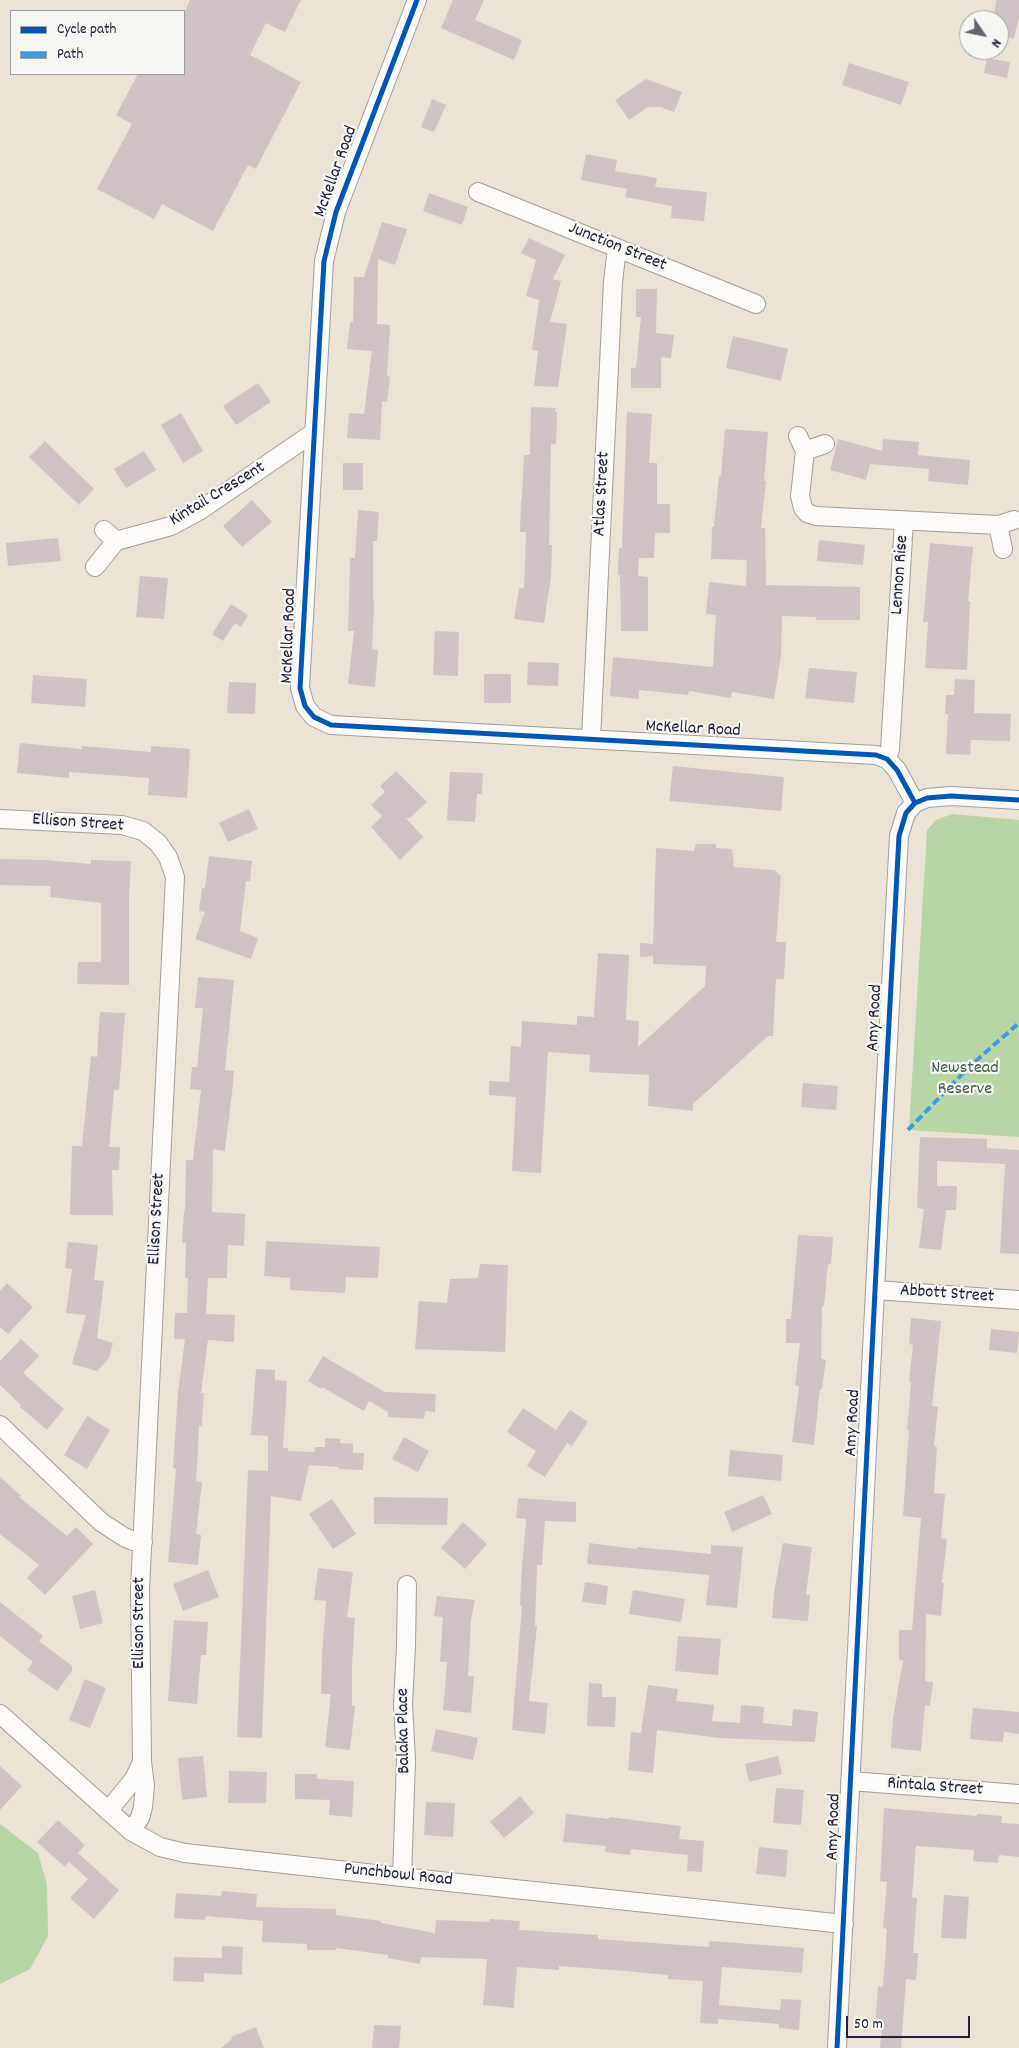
<!DOCTYPE html>
<style>
body{margin:0}
#map{position:relative;width:1019px;height:2048px;overflow:hidden;background:#ebe2d6;font-family:Dekko,sans-serif}
canvas{display:block}
.legend{position:absolute;left:10px;top:10px;width:175px;height:65px;box-sizing:border-box;background:#f6f6f2;border:1px solid #a1a1a9;margin:0;padding:6px 9px;list-style:none;font-size:15px;color:#22223b}
.legend li{display:flex;align-items:center;gap:10px;height:25px}
.legend b{width:25px;border:1px solid #a1a1a9}
.north{position:absolute;left:959px;top:10px;width:50px;height:50px;box-sizing:border-box;background:#f6f6f2;border:1px solid #a1a1a9;border-radius:50%;rotate:124deg;font-size:14px;font-weight:700;line-height:20px;text-align:center;color:#22223b}
.north::after{content:'';display:block;margin:auto;width:18px;height:22px;background:#686571;clip-path:polygon(50% 0,100% 100%,50% 72%,0 100%)}
.scale{position:absolute;left:846px;top:2016px;width:124px;height:22px;box-sizing:border-box;border:2px solid #22223b;border-top:0;padding-left:6px;font-size:15px;line-height:18px;white-space:nowrap;color:#22223b;-webkit-text-stroke:4px #f6f6f2;paint-order:stroke}
</style>
<div id="map">
<canvas width="1019" height="2048"></canvas>
<ul class="legend">
<li><b style="height:6px;background:#0057b8"></b>Cycle path</li>
<li><b style="height:6px;background:#3c9ce2"></b>Path</li>
</ul>
<div class="north">N</div>
<div class="scale">50 m</div>
</div>
<script>
const g = document.querySelector('canvas').getContext('2d');
g.lineJoin = 'round';
function fillPath(path, color) { g.fillStyle = color; g.fill(path, 'evenodd'); }
const shape = rows => new Path2D(rows.map(r => 'M' + r).join(''));
function strokePath(path, color, width, dash) { g.strokeStyle = color; g.lineWidth = width; g.lineCap = dash ? 'butt' : 'round'; g.setLineDash(dash || []); g.stroke(path); }
function drawText(font, color, halo, rows, align = 'center') {
  g.font = font + ' Dekko,sans-serif'; g.lineWidth = 4.5; g.setLineDash([]); g.textBaseline = 'middle'; g.strokeStyle = halo; g.fillStyle = color; for (const [text, x, y, turn = 0] of rows) {
    g.save(); g.translate(x, y); g.rotate((+turn || 0) * Math.PI / 180); g.textAlign = isNaN(turn) ? turn : align; if (halo) g.strokeText(text, 0, 0); g.fillText(text, 0, 0); g.restore();
  }
}
const green = shape([
 [952,814,1019,820,1019,1137,909,1130,927,830,936,820],
 [0,1824,38,1853,47,1885,48,1936,30,1969,0,1984]
]);
const building = shape([
 [190,0,301,0,285,32,266,23,250,55,301,82,256,169,248,165,213,231,162,204,154,219,97,189,132,124,116,115,138,74,184,74,184,14],
 [453,0,484,0,475,20,522,40,514,60,441,28],
 [996,0,1019,0,1019,18,1014,39,999,35,999,20,994,20],
 [987,58,1010,62,1007,78,984,73],
 [849,63,909,82,901,105,842,85],
 [646,79,682,92,674,112,660,107,648,107,629,120,615,100],
 [432,99,446,105,434,132,421,127],
 [586,154,617,160,615,171,657,178,655,187,707,192,704,221,671,218,672,206,625,197,627,189,581,180],
 [429,193,468,207,462,225,423,211],
 [382,222,407,229,395,265,378,259,377,324,390,325,387,376,390,377,387,402,382,401,380,440,347,438,349,413,364,414,372,351,347,349,350,322,353,322,354,277,364,277],
 [529,238,565,255,553,279,561,281,550,322,567,324,558,387,534,386,538,351,532,350,539,300,526,296,536,260,521,253],
 [636,289,657,289,656,333,674,335,671,358,661,357,661,388,631,388,631,368,636,368,641,317,636,317],
 [733,336,788,349,781,381,726,368],
 [258,383,271,402,236,425,223,406],
 [531,407,556,408,555,412,557,412,556,444,551,444,549,545,552,545,551,577,544,623,514,619,519,588,524,588,526,532,520,532,521,499,522,499,524,455,530,455],
 [627,412,652,414,649,463,657,463,657,504,670,504,670,533,655,533,654,558,639,558,638,576,648,577,648,631,621,631,620,575,618,575,619,548,622,548],
 [181,413,203,451,183,463,161,425],
 [725,429,768,432,764,481,766,481,761,528,765,528,766,585,860,587,860,620,816,620,816,617,782,616,781,656,774,699,732,692,731,698,689,691,688,695,639,690,639,699,610,696,613,657,713,667,716,615,706,614,709,582,746,586,747,560,711,559,712,527,714,527,719,476,721,476],
 [838,439,882,451,883,439,919,442,918,455,970,460,968,485,928,481,929,469,870,464,866,480,830,470],
 [45,441,94,489,79,505,29,457],
 [144,451,156,470,126,488,114,469],
 [343,463,363,463,363,490,343,490],
 [252,500,272,522,242,547,223,526],
 [358,510,379,512,377,541,373,541,373,601,374,602,372,649,378,650,375,687,348,684,354,631,348,631,350,558,355,558],
 [58,538,61,561,8,566,6,543],
 [819,540,865,545,863,565,817,561],
 [930,543,973,547,968,601,970,601,967,670,925,668,928,622,923,622],
 [140,576,168,578,164,619,136,617],
 [231,604,248,615,241,627,235,623,223,641,212,634],
 [435,631,459,632,458,676,433,675],
 [528,662,559,663,558,686,527,685],
 [809,668,857,672,854,703,805,698],
 [484,674,511,674,511,703,484,703],
 [33,675,87,679,85,707,31,703],
 [955,679,975,680,974,713,1011,714,1010,741,971,740,970,755,946,754,948,714,945,714,946,695,954,695],
 [229,682,256,683,255,714,227,713],
 [20,743,82,749,82,746,151,752,151,746,190,749,187,798,148,795,149,778,69,772,69,778,17,773],
 [673,766,784,777,781,811,669,801],
 [396,771,427,802,410,818,406,818,423,837,400,860,371,827,382,816,371,805,385,792,380,786],
 [450,772,483,773,482,794,477,794,475,822,447,820],
 [249,809,258,829,228,842,219,823],
 [696,844,716,844,716,848,732,849,734,867,775,870,781,876,776,942,786,942,784,979,776,979,773,1036,768,1036,693,1104,693,1111,648,1106,649,1075,589,1072,590,1055,548,1052,541,1173,512,1171,516,1097,489,1095,489,1081,509,1082,511,1046,521,1047,522,1021,577,1025,577,1016,594,1017,598,953,629,955,626,1020,639,1021,638,1047,705,986,706,966,653,964,653,956,640,957,640,943,653,944,656,848,694,851],
 [209,856,252,861,250,881,246,881,240,931,258,938,251,959,195,939,205,912,199,911,202,888,205,888],
 [0,859,45,860,91,864,91,860,131,861,129,896,129,985,77,984,78,962,101,962,101,903,50,897,51,886,0,885],
 [198,977,234,980,225,1070,234,1071,232,1093,225,1151,213,1149,212,1212,245,1214,244,1246,228,1245,227,1278,208,1278,206,1314,235,1315,234,1342,208,1340,201,1393,204,1393,202,1426,199,1426,196,1481,202,1482,196,1534,201,1535,198,1565,168,1562,176,1469,173,1468,178,1392,185,1339,174,1339,175,1313,187,1313,188,1278,185,1278,186,1243,182,1243,184,1211,185,1211,186,1160,193,1160,201,1090,190,1089,192,1067,197,1067,203,1008,195,1008],
 [100,1012,125,1013,119,1090,114,1090,109,1147,120,1147,119,1170,112,1170,113,1215,70,1215,72,1146,82,1146,91,1056,97,1057],
 [803,1083,838,1086,836,1110,801,1107],
 [920,1137,987,1139,987,1148,1019,1150,1019,1254,1000,1253,1005,1164,937,1161,937,1186,957,1186,956,1210,946,1210,941,1250,919,1248,924,1209,917,1208],
 [798,1235,833,1237,831,1264,828,1264,824,1306,822,1306,821,1359,826,1360,822,1389,820,1389,814,1445,792,1442,799,1386,795,1385,800,1343,786,1343,786,1319,791,1319],
 [266,1241,380,1247,378,1278,346,1277,345,1293,290,1290,290,1278,264,1276],
 [68,1242,98,1245,94,1280,104,1281,97,1338,113,1343,109,1358,97,1371,72,1364,86,1315,66,1313,72,1269,65,1268],
 [480,1264,508,1265,505,1352,415,1349,419,1301,447,1303,450,1279,478,1278],
 [7,1283,33,1307,8,1334,0,1327,0,1291],
 [911,1318,941,1321,932,1406,938,1407,934,1446,937,1447,934,1493,945,1494,941,1538,947,1539,942,1583,944,1583,941,1616,926,1614,925,1681,933,1682,930,1706,925,1705,921,1751,891,1748,893,1718,903,1660,899,1660,899,1630,912,1630,921,1518,903,1516,909,1430,907,1430,911,1382,909,1382,913,1345,909,1344],
 [991,1329,1019,1332,1017,1353,989,1350],
 [21,1339,39,1356,23,1373,64,1409,47,1430,20,1407,21,1405,0,1385,0,1361],
 [323,1356,385,1392,436,1394,435,1412,425,1411,424,1419,388,1417,388,1412,369,1401,364,1411,322,1387,321,1389,308,1381],
 [256,1369,275,1370,275,1380,287,1381,283,1448,288,1448,288,1451,314,1452,315,1447,325,1447,325,1438,341,1439,340,1443,353,1444,353,1453,364,1453,363,1470,339,1469,339,1467,309,1465,301,1501,271,1496,262,1738,237,1737,248,1470,268,1471,268,1436,251,1435],
 [523,1408,556,1430,570,1410,588,1422,572,1446,567,1443,545,1477,527,1466,536,1451,507,1432],
 [87,1416,110,1430,87,1469,64,1455],
 [404,1437,429,1451,418,1472,392,1459],
 [730,1450,783,1455,781,1481,728,1476],
 [0,1477,21,1496,19,1497,67,1536,76,1527,93,1544,45,1595,27,1578,39,1565,0,1534],
 [763,1495,772,1514,732,1532,724,1512],
 [374,1497,448,1498,447,1525,374,1524],
 [518,1498,576,1502,576,1522,545,1521,542,1565,537,1565,535,1626,537,1626,529,1701,548,1703,545,1734,512,1730,522,1606,520,1606,521,1581,526,1519,516,1518],
 [332,1499,356,1534,333,1549,309,1514],
 [463,1522,487,1544,465,1569,441,1548],
 [589,1543,637,1549,637,1547,711,1554,711,1545,743,1547,737,1608,706,1605,709,1575,587,1564],
 [783,1543,812,1547,806,1595,810,1595,808,1621,772,1618,774,1592],
 [318,1568,353,1572,347,1617,355,1618,352,1666,352,1706,355,1706,350,1750,325,1747,331,1694,321,1694,322,1657,326,1601,314,1600],
 [208,1570,219,1597,183,1611,173,1584],
 [585,1582,608,1586,606,1605,582,1602],
 [95,1590,103,1623,80,1629,72,1596],
 [633,1590,685,1599,681,1622,629,1614],
 [437,1596,475,1600,471,1620,468,1676,474,1676,471,1713,443,1710,447,1662,440,1662,443,1617,434,1616],
 [0,1602,43,1636,39,1641,72,1666,72,1671,57,1691,27,1670,33,1662,0,1636],
 [174,1620,208,1622,206,1655,201,1655,197,1704,168,1701],
 [678,1636,721,1639,718,1675,675,1671],
 [85,1679,106,1688,90,1728,69,1720],
 [589,1683,602,1684,602,1697,616,1697,615,1727,587,1726],
 [648,1685,678,1689,676,1701,714,1705,712,1721,740,1723,741,1705,764,1707,763,1723,792,1726,793,1709,818,1712,815,1742,720,1738,657,1730,653,1773,628,1770,631,1732,641,1733],
 [973,1708,1019,1712,1019,1734,1004,1732,1003,1742,970,1739],
 [436,1729,478,1738,473,1760,431,1751],
 [203,1756,207,1797,182,1800,178,1758],
 [778,1756,782,1774,749,1782,745,1764],
 [0,1766,22,1786,0,1810],
 [229,1771,267,1772,266,1803,228,1803],
 [295,1774,317,1774,317,1779,354,1781,352,1817,329,1815,330,1800,295,1799],
 [776,1788,804,1790,801,1825,773,1823],
 [520,1796,534,1813,504,1838,490,1822],
 [426,1802,455,1803,453,1837,424,1835],
 [884,1808,977,1816,977,1814,1002,1816,1001,1823,1019,1824,1019,1857,999,1855,998,1863,973,1861,974,1850,916,1846,912,1897,917,1898,913,1953,918,1953,916,1980,906,1979,901,2048,880,2048,882,2024,875,2024,878,1986,883,1987,887,1929,883,1928,887,1882,880,1881],
 [566,1814,609,1819,609,1817,681,1826,679,1839,704,1841,702,1872,687,1871,688,1855,631,1849,630,1855,605,1852,606,1846,563,1842],
 [58,1820,85,1845,78,1853,119,1890,94,1919,70,1898,88,1879,69,1862,65,1867,37,1842],
 [759,1847,788,1850,786,1877,756,1874],
 [222,1891,257,1894,256,1907,336,1909,336,1915,381,1921,381,1923,435,1933,436,1920,489,1922,490,1919,520,1921,519,1930,598,1935,598,1939,709,1947,709,1941,804,1948,802,1973,722,1967,719,2005,780,2010,781,1999,801,2000,799,2030,779,2028,779,2024,718,2019,718,2024,700,2023,703,1981,668,1979,668,1975,613,1970,559,1966,559,1970,517,1967,514,2008,483,2005,487,1959,421,1957,420,1964,388,1958,388,1955,336,1948,336,1950,307,1950,307,1944,262,1942,263,1921,206,1916,205,1920,174,1918,176,1893,221,1896],
 [944,1895,969,1897,966,1939,941,1938],
 [222,1946,243,1947,242,1975,204,1973,204,1982,173,1981,174,1957,222,1958],
 [374,2025,401,2026,399,2048,372,2048],
 [256,2027,264,2048,221,2048,232,2039,231,2037]
]);
const minor = shape([
 [417,0,336,212,324,261,300,688,305,706,314,717,331,725,876,755,887,759,897,770,915,803],
 [478,192,756,304],
 [798,436,805,451,800,496,803,508,807,513,816,516,978,524,998,525,1014,520],
 [805,451,825,444],
 [998,525,1003,549],
 [104,530,116,541],
 [95,567,116,541,171,526,199,511,313,433],
 [591,739,613,282,617,249],
 [887,759,890,749,904,521],
 [0,819,122,825,143,831,158,843,168,857,175,877,140,1589,142,1762,145,1786,143,1807,140,1818,131,1831],
 [875,1290,1019,1300],
 [0,1425,101,1522,124,1537,133,1541,143,1542],
 [0,1714,131,1831,160,1847,185,1853,402,1877,844,1924],
 [850,1781,1019,1794],
 [108,1811,134,1779,142,1762],
 [402,1877,406,1760,403,1704,406,1646,407,1585],
 [837,2048,880,1191,899,836,906,813,915,803,927,798,951,796,1019,800]
]);
const quiet = shape([
 [908,1130,970,1066,1019,1023]
]);
const cycleway = shape([
 [417,0,336,212,324,261,300,688,305,706,314,717,331,725,876,755,887,759,897,770,915,803],
 [837,2048,880,1191,899,836,906,813,915,803,927,798,951,796,1019,800]
]);
const streetNames = [
 ["McKellar Road",337,172,-70],
 ["Junction Street",617,248,22],
 ["Atlas Street",603,494,-87],
 ["Kintail Crescent",218,495,-31],
 ["Lennon Rise",901,575,-86],
 ["McKellar Road",290,636,-88],
 ["McKellar Road",693,730,3],
 ["Ellison Street",78,824,4],
 ["Amy Road",876,1018,-87],
 ["Ellison Street",158,1219,-87],
 ["Abbott Street",947,1295,4],
 ["Amy Road",854,1423,-87],
 ["Ellison Street",141,1623,-90],
 ["Balaka Place",405,1731,-91],
 ["Rintala Street",935,1788,4],
 ["Amy Road",835,1827,-88],
 ["Punchbowl Road",398,1876,6]
];
const parkNames = [
 ["Newstead",965,1070],
 ["Reserve",965,1091]
];
fillPath(green, '#b8d5a6');
fillPath(building, '#d0c3c5');
strokePath(minor, '#a59f9b', 20);
strokePath(minor, '#fcfbf9', 18);
strokePath(quiet, '#3c9ce2', 4, [8, 4]);
strokePath(cycleway, '#0057b8', 5);
drawText('18px', '#22223b', '#f6f6f2', streetNames);
drawText('18px', '#485d52', '#f6f6f2', parkNames);
</script>
